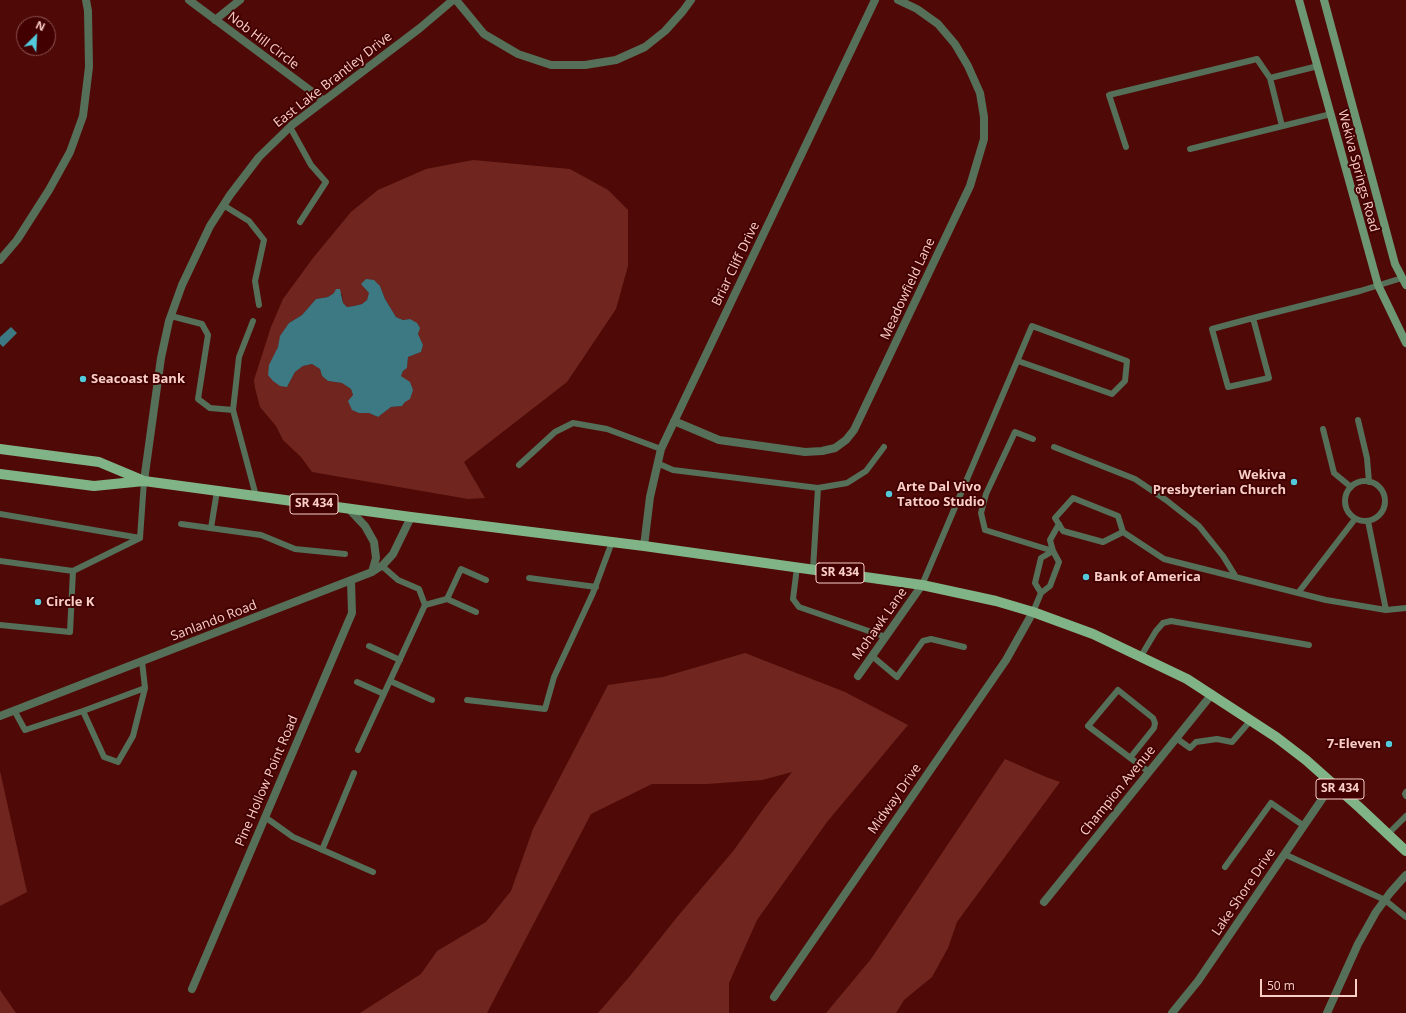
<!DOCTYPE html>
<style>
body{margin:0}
#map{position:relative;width:1406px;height:1013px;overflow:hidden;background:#4f0a07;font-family:"Open Sans",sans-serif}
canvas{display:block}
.north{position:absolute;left:16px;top:16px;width:40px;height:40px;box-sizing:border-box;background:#430000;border:1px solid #8c5250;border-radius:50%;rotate:24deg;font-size:11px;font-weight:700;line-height:16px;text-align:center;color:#f9cec7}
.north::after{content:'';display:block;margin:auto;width:14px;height:18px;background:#53cadc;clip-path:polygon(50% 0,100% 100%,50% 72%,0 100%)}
.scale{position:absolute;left:1260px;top:979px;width:97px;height:18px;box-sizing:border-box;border:2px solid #f9cec7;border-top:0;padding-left:5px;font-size:12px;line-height:14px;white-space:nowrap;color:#f9cec7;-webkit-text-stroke:3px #430000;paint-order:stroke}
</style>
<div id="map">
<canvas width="1406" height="1013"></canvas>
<div class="north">N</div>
<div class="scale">50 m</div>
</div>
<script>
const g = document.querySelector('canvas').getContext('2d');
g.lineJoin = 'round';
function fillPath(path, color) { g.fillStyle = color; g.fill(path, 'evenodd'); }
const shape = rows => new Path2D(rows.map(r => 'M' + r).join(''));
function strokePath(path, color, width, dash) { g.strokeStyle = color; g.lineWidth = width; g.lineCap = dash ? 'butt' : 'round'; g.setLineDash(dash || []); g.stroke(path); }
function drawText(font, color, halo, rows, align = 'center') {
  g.font = font + ' "Open Sans",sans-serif'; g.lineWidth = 4; g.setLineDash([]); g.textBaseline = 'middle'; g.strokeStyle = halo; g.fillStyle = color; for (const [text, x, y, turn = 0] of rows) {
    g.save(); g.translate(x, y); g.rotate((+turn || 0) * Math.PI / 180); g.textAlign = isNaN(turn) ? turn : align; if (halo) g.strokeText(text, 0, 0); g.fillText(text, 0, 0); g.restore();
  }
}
const green = shape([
 [473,160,570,169,608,190,628,210,628,266,616,309,567,382,464,462,485,498,468,499,312,472,301,457,283,440,276,426,260,407,255,388,254,380,271,327,283,299,313,258,351,212,378,190,426,169],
 [380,286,385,299,396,317,403,320,410,319,423,345,421,352,408,357,407,368,403,371,401,376,405,380,405,402,402,406,391,407,378,417,369,413,359,413,351,389,342,383,328,381,322,376,320,369,312,364,303,366,295,372,287,387,274,356,289,323,302,315,316,299,328,297,334,293,342,294,343,303,347,307,354,306,362,304,367,300,370,293,365,289],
 [745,653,845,692,908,725,827,822,757,920,729,983,729,1013,598,1013,630,976,678,916,734,850,766,805,792,772,762,780,707,784,652,784,591,814,487,1013,360,1013,421,974,437,951,486,922,511,891,533,829,608,685,663,677],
 [1005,759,1046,777,1060,782,957,922,948,948,932,977,904,1000,896,1013,826,1013,871,959],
 [0,771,27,892,0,906],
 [0,990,16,1013,0,1013]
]);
const water = shape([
 [366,279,374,280,380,286,385,299,396,317,403,320,410,319,417,323,420,328,418,334,423,345,421,352,408,357,407,368,403,371,401,376,410,382,413,390,410,399,405,402,402,406,391,407,378,417,369,413,359,413,352,410,348,401,353,395,351,389,342,383,328,381,322,376,320,369,312,364,303,366,295,372,287,387,280,386,273,381,268,375,269,365,278,347,280,336,289,323,302,315,316,299,328,297,334,293,336,289,340,289,343,303,347,307,354,306,362,304,367,300,369,293,361,284],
 [11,327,17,333,3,347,0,344,0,337]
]);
const service = shape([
 [1270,78,1282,126],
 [290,127,311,165,326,182,300,222],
 [1126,147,1109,95,1257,59,1270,78,1318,66],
 [1190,149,1331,114],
 [223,205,249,221,264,240,255,281,259,305],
 [171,316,202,324,208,335,198,399,210,408,233,410],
 [1253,318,1269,378,1228,387,1212,329,1253,318,1360,291,1402,278],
 [253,321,239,357,233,410,256,496],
 [1358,420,1367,458,1369,482],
 [1323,429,1334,473,1351,487],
 [1033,439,1015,432,986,494,981,513,985,530,1053,551],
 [1054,447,1135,479,1166,500,1199,526,1223,556,1236,577],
 [657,463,673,470,818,488,813,569],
 [519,465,555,432,573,423,607,429,661,449],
 '1345 501a20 20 0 1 1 40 0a20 20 0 1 1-40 0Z',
 [818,488,847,483,866,471,884,447],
 [0,514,140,538],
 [1368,521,1386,610],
 [181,524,261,535,295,549,345,554],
 [211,528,217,491],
 [1123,532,1103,542,1063,531,1055,518,1073,498,1118,516,1123,532,1164,559,1326,600,1386,610,1406,608],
 [140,538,144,481],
 [1053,551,1050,540,1059,524],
 [0,561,73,571,140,538],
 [797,567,793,599,799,607,886,637],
 [529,578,596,587],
 [922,585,1032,326,1127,361,1125,381,1112,394,1018,361],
 [1298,593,1355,519],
 [447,599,476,612],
 [425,605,447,599,461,569,486,580],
 [1033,612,1041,593,1050,586,1059,562,1053,551,1041,558,1035,583,1041,593],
 [0,625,70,632,73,571],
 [369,646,400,660],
 [872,656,897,677,923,641,931,639,964,647],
 [1141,656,1156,631,1163,623,1171,621,1309,645],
 [390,681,432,700],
 [357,682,384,694],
 [467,700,545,709,554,677,593,593,612,542],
 [14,710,25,730,83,711,104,757,118,762,133,736,145,688,142,661],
 [83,711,145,688],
 [1176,738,1190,748,1196,742,1217,739,1232,742,1251,720],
 [358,750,425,605,419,589,398,580,382,566],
 [1130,758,1154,728,1155,723,1153,718,1118,690,1088,726,1149,772],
 [1406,792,1405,794,1406,796],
 [265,817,293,837,373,872],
 [1388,834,1406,816],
 [322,850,354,773],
 [1284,854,1385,900,1406,917],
 [1225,867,1271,803,1304,826]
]);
const minor = shape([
 [189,0,323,100],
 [456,0,484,34,518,54,551,65,585,65,616,60,645,47,665,31,683,11,691,0],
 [215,20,240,0],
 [0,260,17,240,49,190,70,152,83,116,89,67,88,11,86,0],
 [674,421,719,440,805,452,822,451,835,448,846,440,854,430,970,186,984,139,984,117,980,93,968,66,955,44,938,24,917,9,898,0],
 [644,546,650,497,661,449,875,0],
 [858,676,922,585],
 [1044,902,1212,694],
 [192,989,352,613,351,581],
 [774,997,1006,660,1033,612],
 [1172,1013,1198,981,1333,783],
 [1327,1013,1358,944,1376,912,1390,893,1406,875]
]);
const tertiary = shape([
 [144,481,161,358,169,321,182,285,210,226,230,195,259,157,292,125,420,28,453,0],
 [348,508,365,526,374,542,376,558,372,572],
 [0,716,372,572,383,565,393,554,411,517]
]);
const secondary = shape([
 [1299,0,1378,285,1406,343],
 [1324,0,1395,264,1406,285]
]);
const primary = shape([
 [0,449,99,462,142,480],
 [0,474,94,486,144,481,411,517,644,546,922,585,996,601,1033,612,1093,634,1187,679,1276,737,1306,760,1360,808,1406,851]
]);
const markers = [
 [83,379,4,"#53cadc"],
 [1294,482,4,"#53cadc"],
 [889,494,4,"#53cadc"],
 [1086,577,4,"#53cadc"],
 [38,602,4,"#53cadc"],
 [1389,744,4,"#53cadc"]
];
const shields = [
 [314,504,48],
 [840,573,48],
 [1340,789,48]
];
const shieldNames = [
 ["SR 434",314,504],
 ["SR 434",840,573],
 ["SR 434",1340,789]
];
const streetNames = [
 ["Nob Hill Circle",263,41,37],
 ["East Lake Brantley Drive",333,80,-38],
 ["Wekiva Springs Road",1358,171,75],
 ["Briar Cliff Drive",736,264,-64],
 ["Meadowfield Lane",908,289,-65],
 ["Sanlando Road",214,621,-21],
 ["Mohawk Lane",880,624,-55],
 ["Pine Hollow Point Road",267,781,-67],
 ["Champion Avenue",1118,791,-51],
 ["Midway Drive",895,799,-55],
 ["Lake Shore Drive",1244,892,-56]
];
const poiNames = [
 ["Seacoast Bank",91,379],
 ["Wekiva",1286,475,"right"],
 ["Presbyterian Church",1286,490,"right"],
 ["Arte Dal Vivo",897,487],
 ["Tattoo Studio",897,502],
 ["Bank of America",1094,577],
 ["Circle K",46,602],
 ["7-Eleven",1381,744,"right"]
];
fillPath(green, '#70261f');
fillPath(water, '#3c7982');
strokePath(service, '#556f59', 6);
strokePath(minor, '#556f59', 8);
strokePath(tertiary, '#556f59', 8);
strokePath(secondary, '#6d9673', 8);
strokePath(primary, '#80b487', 10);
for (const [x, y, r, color] of markers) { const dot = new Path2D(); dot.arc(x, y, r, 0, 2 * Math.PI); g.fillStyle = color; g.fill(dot); strokePath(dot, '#430000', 1.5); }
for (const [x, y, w] of shields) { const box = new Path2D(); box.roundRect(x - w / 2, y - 10, w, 20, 3); g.fillStyle = '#430000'; g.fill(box); strokePath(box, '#f9cec7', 1); }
drawText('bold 12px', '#f9cec7', null, shieldNames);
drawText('13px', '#f9cec7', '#430000', streetNames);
drawText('bold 13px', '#f9cec7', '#430000', poiNames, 'left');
</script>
